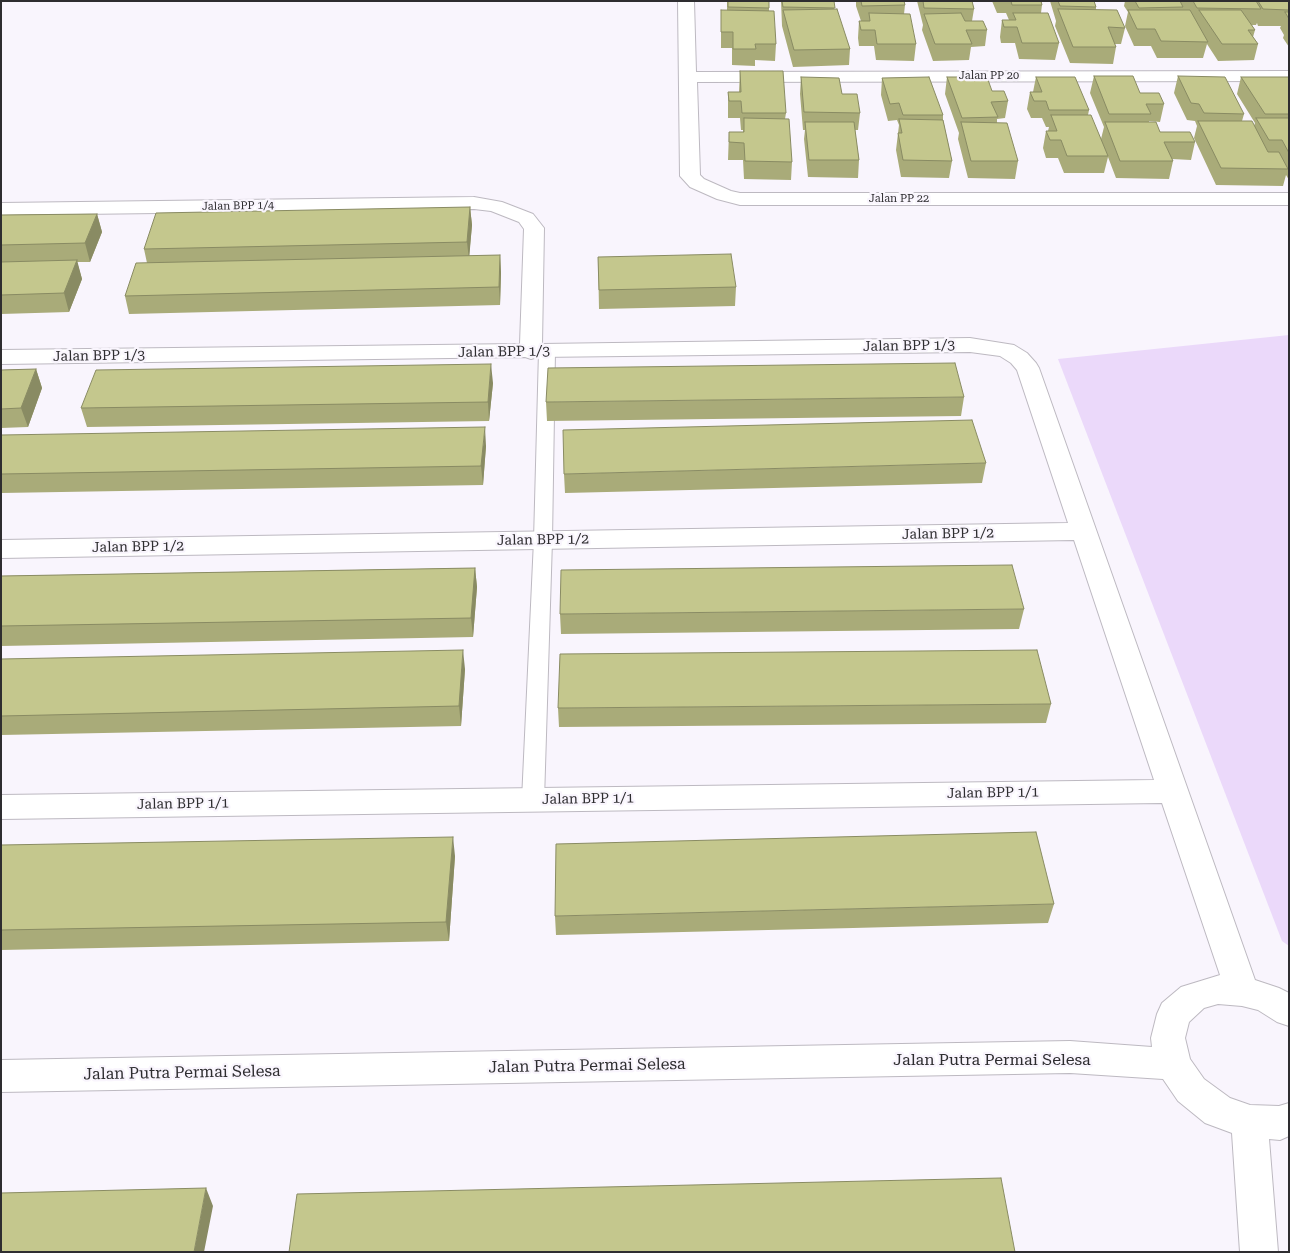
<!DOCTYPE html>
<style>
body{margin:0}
#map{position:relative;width:1290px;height:1253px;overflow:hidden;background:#f9f5fd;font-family:"Roboto Serif",serif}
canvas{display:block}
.frame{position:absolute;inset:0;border:2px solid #2e2d30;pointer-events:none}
</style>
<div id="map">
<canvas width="1290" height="1253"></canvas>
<div class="frame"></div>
</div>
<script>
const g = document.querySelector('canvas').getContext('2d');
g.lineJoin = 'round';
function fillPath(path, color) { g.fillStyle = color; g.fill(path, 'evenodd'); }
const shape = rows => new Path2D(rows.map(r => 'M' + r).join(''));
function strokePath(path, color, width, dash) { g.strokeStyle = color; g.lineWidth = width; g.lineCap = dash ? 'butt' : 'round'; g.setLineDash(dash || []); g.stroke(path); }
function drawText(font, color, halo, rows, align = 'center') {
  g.font = font + ' "Roboto Serif",serif'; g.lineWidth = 4.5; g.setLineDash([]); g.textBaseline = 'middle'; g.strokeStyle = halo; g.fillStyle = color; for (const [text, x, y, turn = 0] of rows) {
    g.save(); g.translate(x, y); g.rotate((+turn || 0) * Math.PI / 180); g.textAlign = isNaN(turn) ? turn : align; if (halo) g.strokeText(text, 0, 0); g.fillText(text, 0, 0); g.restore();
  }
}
const green = shape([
 [1289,335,1289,946,1282,941,1058,359]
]);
const lane = shape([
 [547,346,553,348,555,351,552,540,544,800,541,806,533,809,525,806,522,800,534,540,539,351,541,348,547,346]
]);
const street = shape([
 [678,1,694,1,696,72,1289,71,1289,81,697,82,700,175,704,179,731,191,740,193,1289,193,1289,205,740,205,717,199,690,187,680,176,678,1],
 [474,197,502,202,533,214,544,228,542,344,970,338,1014,345,1027,353,1036,363,1039,368,1255,980,1279,988,1289,993,1289,1026,1277,1022,1258,1010,1242,1006,1218,1004,1204,1008,1189,1022,1185,1038,1190,1059,1204,1079,1230,1098,1250,1105,1279,1106,1289,1103,1289,1136,1280,1140,1269,1139,1278,1252,1240,1252,1232,1133,1205,1123,1178,1101,1163,1079,1070,1073,1,1092,1,1060,1070,1041,1152,1047,1151,1038,1157,1014,1162,1003,1181,987,1220,975,1162,803,1,819,1,795,1154,780,1074,540,1,558,1,540,1068,523,1017,370,1011,363,1000,356,970,352,538,357,531,359,525,357,1,364,1,350,520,344,524,229,519,222,491,211,474,209,1,215,1,203,474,197]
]);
const wall = shape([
 [727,1,769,1,769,11,776,44,775,61,755,60,755,66,732,65,732,48,721,48,721,10,727,11],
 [781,1,834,1,834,9,850,49,849,65,793,67,782,26],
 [856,1,904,1,905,5,904,14,916,44,914,61,876,60,874,46,859,46,858,38,859,21,861,21,856,6],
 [917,1,972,1,974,9,972,21,987,30,985,46,971,47,969,60,933,61,922,30,923,25],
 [992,1,1041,1,1042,5,1041,13,1059,43,1055,60,1019,59,1015,43,1001,43,1000,37,1002,20,1009,20,1006,13,997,13],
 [1050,1,1094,1,1096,7,1096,10,1125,28,1121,44,1115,44,1116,47,1113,64,1070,63,1055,26,1056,21],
 [1125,1,1289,1,1289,47,1283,38,1284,35,1280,28,1281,26,1258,26,1257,23,1256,25,1252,25,1255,30,1253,37,1258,44,1254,60,1218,61,1207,44,1203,58,1157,58,1151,46,1134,46,1125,26,1128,12,1124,6],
 [740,71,786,113,785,119,792,162,791,180,744,179,743,160,728,160,729,132,743,132,743,130,741,130,740,118,728,118,728,92,739,92],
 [1094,76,1140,93,1164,104,1160,122,1149,121,1149,122,1160,132,1195,142,1191,160,1172,159,1173,161,1169,179,1116,178,1108,157,1104,173,1064,173,1058,158,1046,158,1043,148,1046,131,1048,131,1049,127,1046,127,1042,118,1031,118,1027,109,1030,92,1033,92,1036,77,1089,110,1088,115,1101,139,1104,127,1090,93],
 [1178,76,1244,114,1242,121,1254,126,1255,123,1237,94,1241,77,1289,78,1289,180,1286,175,1283,186,1216,185,1194,138,1197,126,1195,121,1187,120,1174,93],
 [801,77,842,94,860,113,858,130,855,130,859,160,858,178,808,177,804,139,805,130,803,130,800,94],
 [947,77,1008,101,1005,118,997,119,997,123,1018,161,1015,179,968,178,958,139,959,133,945,94],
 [882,78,943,115,943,120,952,161,949,178,901,177,896,150,899,125,897,120,888,121,881,95],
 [470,207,472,225,469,256,500,255,501,273,500,305,129,314,125,296,147,263,144,249],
 [97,214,102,232,90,262,77,262,82,279,69,312,1,314,1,215],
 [598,257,736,287,735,306,599,309],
 [36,369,42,388,28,427,1,428,1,370],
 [493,383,489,421,87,427,81,408],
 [964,397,961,416,547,421,546,402],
 [1,435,486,446,483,485,1,493],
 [986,463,982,483,565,493,564,474],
 [475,568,477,587,473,637,1,646,1,576],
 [1024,609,1019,629,561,634,560,614],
 [1,659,465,669,461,726,1,735],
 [1051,704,1046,723,559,727,558,708],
 [1,845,455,856,449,941,1,950],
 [1054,904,1048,923,853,928,556,935,555,916]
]);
const shadedWall = shape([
 [470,207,472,225,469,260,467,242],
 [97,214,102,232,90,262,85,243],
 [500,255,501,273,500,305,499,287],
 [77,260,82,279,69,312,64,293],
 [491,364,493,383,489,421,488,402],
 [36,369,42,388,28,427,21,408],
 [485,427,486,446,483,485,481,466],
 [475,568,477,587,473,637,471,618],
 [463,650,465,669,461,726,459,706],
 [453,837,455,856,449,941,446,922],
 [206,1188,213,1206,204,1252,194,1252]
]);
const building = shape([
 [728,1,769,1,769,8,728,7,728,1],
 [782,1,834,1,835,8,783,7,782,1],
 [861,1,904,1,905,5,862,6,861,1],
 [923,1,972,1,974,9,924,8,923,1],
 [1011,1,1041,1,1042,5,1012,5,1011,1],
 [1058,1,1094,1,1096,7,1060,6,1058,1],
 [1135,1,1180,1,1183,7,1139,8,1135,1],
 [1193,1,1256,1,1261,9,1197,8,1193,1],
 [1258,1,1289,1,1289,10,1263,9,1258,1],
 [837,9,850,49,794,50,783,10,837,9],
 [1058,9,1117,10,1125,28,1108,27,1116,47,1073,47,1058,9],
 [721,10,774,11,776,44,755,44,756,49,733,49,733,32,721,32,721,10],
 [1128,10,1190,10,1208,42,1161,41,1155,29,1137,29,1128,10],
 [1199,10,1241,10,1255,30,1248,30,1258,44,1222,44,1199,10],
 [1285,12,1289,12,1289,19,1285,12],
 [869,13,910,14,916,44,877,44,875,30,861,30,859,21,870,21,869,13],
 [961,13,965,21,983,21,987,30,966,30,972,44,935,44,924,14,961,13],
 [1013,13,1048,13,1059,43,1022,43,1017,27,1004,27,1002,20,1016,20,1013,13],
 [740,71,783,71,786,113,742,113,741,101,729,101,728,92,741,92,740,71],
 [1094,76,1133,76,1140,93,1159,93,1164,104,1146,104,1151,114,1109,114,1094,76],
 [1178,76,1225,77,1244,114,1204,113,1199,104,1191,103,1178,76],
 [801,77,839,78,842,94,857,94,860,113,804,112,801,77],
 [929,77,943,115,903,115,899,103,890,104,882,78,929,77],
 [947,77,987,77,992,91,1004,91,1008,101,991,102,998,117,962,118,947,77],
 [1036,77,1075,77,1089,110,1049,110,1046,101,1034,101,1030,92,1042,92,1036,77],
 [1241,77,1288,77,1289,78,1289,114,1265,114,1241,77],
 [1051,115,1091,115,1108,156,1067,156,1061,140,1050,140,1046,131,1057,131,1051,115],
 [744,118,789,119,792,162,745,161,744,143,729,142,729,132,744,132,744,118],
 [1256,118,1289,118,1289,153,1282,140,1269,140,1256,118],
 [899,119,943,120,952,161,903,160,898,133,902,133,899,119],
 [1198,121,1252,121,1268,152,1279,152,1288,169,1221,168,1198,121],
 [805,122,854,122,859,160,809,160,805,122],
 [961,122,1007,123,1018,161,971,161,961,122],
 [1105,122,1156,122,1160,132,1190,132,1195,142,1164,142,1173,161,1120,161,1105,122],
 [470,207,467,242,144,249,156,213,470,207],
 [97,214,85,243,1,245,1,215,97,214],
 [731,254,736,287,599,290,598,257,731,254],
 [500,255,499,287,125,296,136,263,500,255],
 [77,260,64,293,1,295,1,262,77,260],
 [955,363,964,397,546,402,548,368,955,363],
 [491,364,488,402,81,408,96,370,491,364],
 [36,369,21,408,1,409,1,370,36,369],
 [972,420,986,463,564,474,563,430,972,420],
 [485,427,481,466,1,474,1,435,485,427],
 [1012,565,1024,609,560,614,561,570,1012,565],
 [475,568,471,618,1,626,1,576,475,568],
 [463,650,459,706,1,716,1,659,463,650],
 [1037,650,1051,704,558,708,560,654,1037,650],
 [1036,832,1054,904,555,916,556,844,1036,832],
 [453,837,446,922,1,930,1,845,453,837],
 [1001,1178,1015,1252,289,1252,297,1194,1001,1178],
 [206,1188,194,1252,1,1252,1,1193,206,1188]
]);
const farStreetnames = [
 ["Jalan PP 20",989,76],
 ["Jalan PP 22",899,199],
 ["Jalan BPP 1/4",238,206,-1]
];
const streetNames = [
 ["Jalan BPP 1/3",909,346,-1],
 ["Jalan BPP 1/3",504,352,-1],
 ["Jalan BPP 1/3",99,356,-1],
 ["Jalan BPP 1/2",948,534,-1],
 ["Jalan BPP 1/2",543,540,-1],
 ["Jalan BPP 1/2",138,547,-1],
 ["Jalan BPP 1/1",993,793,-1],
 ["Jalan BPP 1/1",588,799,-1],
 ["Jalan BPP 1/1",183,804,-1]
];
const nearStreetnames = [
 ["Jalan Putra Permai Selesa",992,1060],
 ["Jalan Putra Permai Selesa",587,1066,-1],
 ["Jalan Putra Permai Selesa",182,1073,-1]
];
fillPath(green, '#ebd9fa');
strokePath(lane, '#bdb9c1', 2);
strokePath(street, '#bdb9c1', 2);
fillPath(lane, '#fff');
fillPath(street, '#fff');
fillPath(wall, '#a9ab79');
fillPath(shadedWall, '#898b63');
fillPath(building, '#c4c78d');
strokePath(building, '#898b63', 1);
drawText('11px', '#2e2d30', '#f9f5fd', farStreetnames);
drawText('14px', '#2e2d30', '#f9f5fd', streetNames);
drawText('16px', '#2e2d30', '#f9f5fd', nearStreetnames);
</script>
